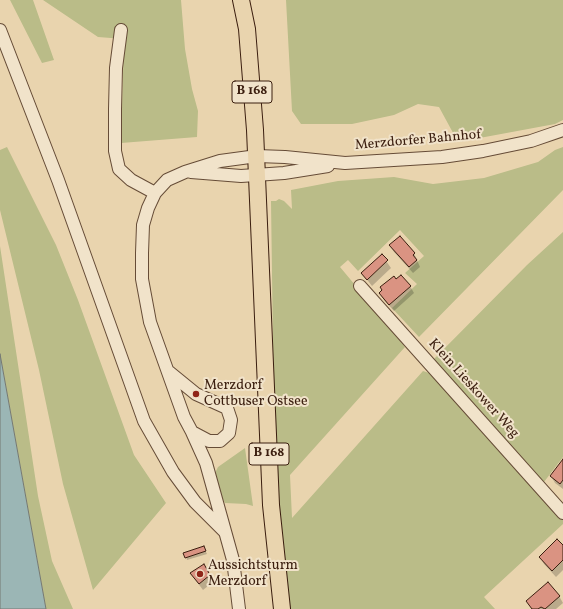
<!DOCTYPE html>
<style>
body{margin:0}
canvas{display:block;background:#e9d4ae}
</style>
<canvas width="563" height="609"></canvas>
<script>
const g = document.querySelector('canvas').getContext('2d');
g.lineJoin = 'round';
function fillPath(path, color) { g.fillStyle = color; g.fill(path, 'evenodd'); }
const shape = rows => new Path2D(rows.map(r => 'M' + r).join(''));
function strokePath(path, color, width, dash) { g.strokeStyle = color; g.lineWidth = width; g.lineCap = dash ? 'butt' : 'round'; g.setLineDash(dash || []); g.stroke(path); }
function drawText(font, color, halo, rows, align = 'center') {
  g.font = font + ' Vollkorn,serif'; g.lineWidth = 4; g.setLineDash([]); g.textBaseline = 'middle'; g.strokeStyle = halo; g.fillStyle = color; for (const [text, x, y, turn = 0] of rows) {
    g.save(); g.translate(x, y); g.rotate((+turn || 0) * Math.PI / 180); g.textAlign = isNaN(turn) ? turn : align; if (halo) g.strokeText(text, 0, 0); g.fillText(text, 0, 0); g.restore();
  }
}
const green = shape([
 [10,0,33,0,54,60,42,63],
 [43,0,181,0,185,49,192,89,198,111,197,137,121,143,124,39,98,37],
 [286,0,563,0,563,120,555,124,458,142,439,107,418,104,394,115,352,124,301,124,292,111],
 [7,147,56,245,78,300,134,455,166,503,93,590,63,484,39,370,0,210,0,150],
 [563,147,563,190,419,337,392,308,417,284,405,273,424,256,400,230,358,271,348,260,340,267,386,322,405,347,290,475,292,518,423,371,432,374,563,518,563,524,484,597,495,609,289,609,282,547,277,484,274,421,271,201,276,201,279,199,284,201,292,209,291,190,338,181,394,177,433,184,484,178,538,162,555,150],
 [563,232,563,457,544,482,540,482,449,380,434,359,527,265],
 [0,246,38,496,52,561,73,609,46,609,0,354],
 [245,448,253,506,246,504,225,503,216,487,214,475,218,467]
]);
const water = shape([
 [0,354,46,609,0,609,0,354]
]);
const shadow = shape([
 [390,246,414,253,420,267,413,273,394,252],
 [382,255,391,268,372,286,362,273],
 [396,280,410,286,414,293,394,311,384,300,380,293],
 [563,460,563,489,555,483,551,476],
 [563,546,563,570,556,577,544,564,540,557],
 [205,550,207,554,187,560,186,557],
 [204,566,213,582,203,590,191,574],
 [559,596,563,603,556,609,532,609,527,602]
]);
const building = shape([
 [400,236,415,253,413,255,417,260,409,267,389,245,400,236],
 [382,254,388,260,367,280,361,273,382,254],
 [401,275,411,286,389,305,379,293,382,290,380,287,394,276,396,279,401,275],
 [563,459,563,480,560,484,550,476,563,459],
 [557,539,563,545,563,560,552,571,539,557,557,539],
 [204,546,206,551,185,558,183,553,204,546],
 [204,564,210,575,199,584,190,573,204,564],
 [548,582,560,596,545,609,541,607,538,609,532,609,526,601,548,582]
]);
const minor = shape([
 [0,30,58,180,144,421,173,472,195,502,225,532],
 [121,30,116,68,115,109,115,151,119,169,131,180,155,193],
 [191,172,241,176,284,173,328,166],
 [360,286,563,513],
 [169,372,196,394,227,408,231,420,229,433,220,441,209,441,192,432],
 [239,609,233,560,206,463,192,432,184,417,150,322,142,279,142,253,143,225,148,208,155,193,167,180,185,172,220,161,257,156,285,157,345,163,442,157,483,151,531,141,563,130]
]);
const major = shape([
 [241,0,247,29,255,130,271,505,282,609]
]);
const markers = [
 [196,394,4,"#8f2418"],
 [200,574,4,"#8f2418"]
];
const shields = [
 [252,92,40],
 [269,454,40]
];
const shieldNames = [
 ["B 168",252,92],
 ["B 168",269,454]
];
const streetNames = [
 ["Merzdorfer Bahnhof",418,141,-5],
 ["Klein Lieskower Weg",473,389,48]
];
const poiNames = [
 ["Merzdorf",204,386],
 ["Cottbuser Ostsee",204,402],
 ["Aussichtsturm",208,566],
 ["Merzdorf",208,582]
];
fillPath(green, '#babc88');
fillPath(water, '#9bb6b5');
strokePath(water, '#757973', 1);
fillPath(shadow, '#0003');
fillPath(building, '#da9382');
strokePath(building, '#3b1e0f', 1);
strokePath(minor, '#664c37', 14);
strokePath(major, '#3b1e0f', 18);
strokePath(minor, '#f1e3ca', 12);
strokePath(major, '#e9d4ae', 16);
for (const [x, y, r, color] of markers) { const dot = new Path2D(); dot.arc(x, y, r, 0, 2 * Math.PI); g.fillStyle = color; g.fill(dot); strokePath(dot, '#f1e3ca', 1.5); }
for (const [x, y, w] of shields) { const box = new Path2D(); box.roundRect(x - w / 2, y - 11, w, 22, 3); g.fillStyle = '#f1e3ca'; g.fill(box); strokePath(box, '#3b1e0f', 1); }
drawText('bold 13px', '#3b1e0f', null, shieldNames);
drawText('14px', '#3b1e0f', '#f1e3ca', streetNames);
drawText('14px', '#3b1e0f', '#f1e3ca', poiNames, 'left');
</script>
